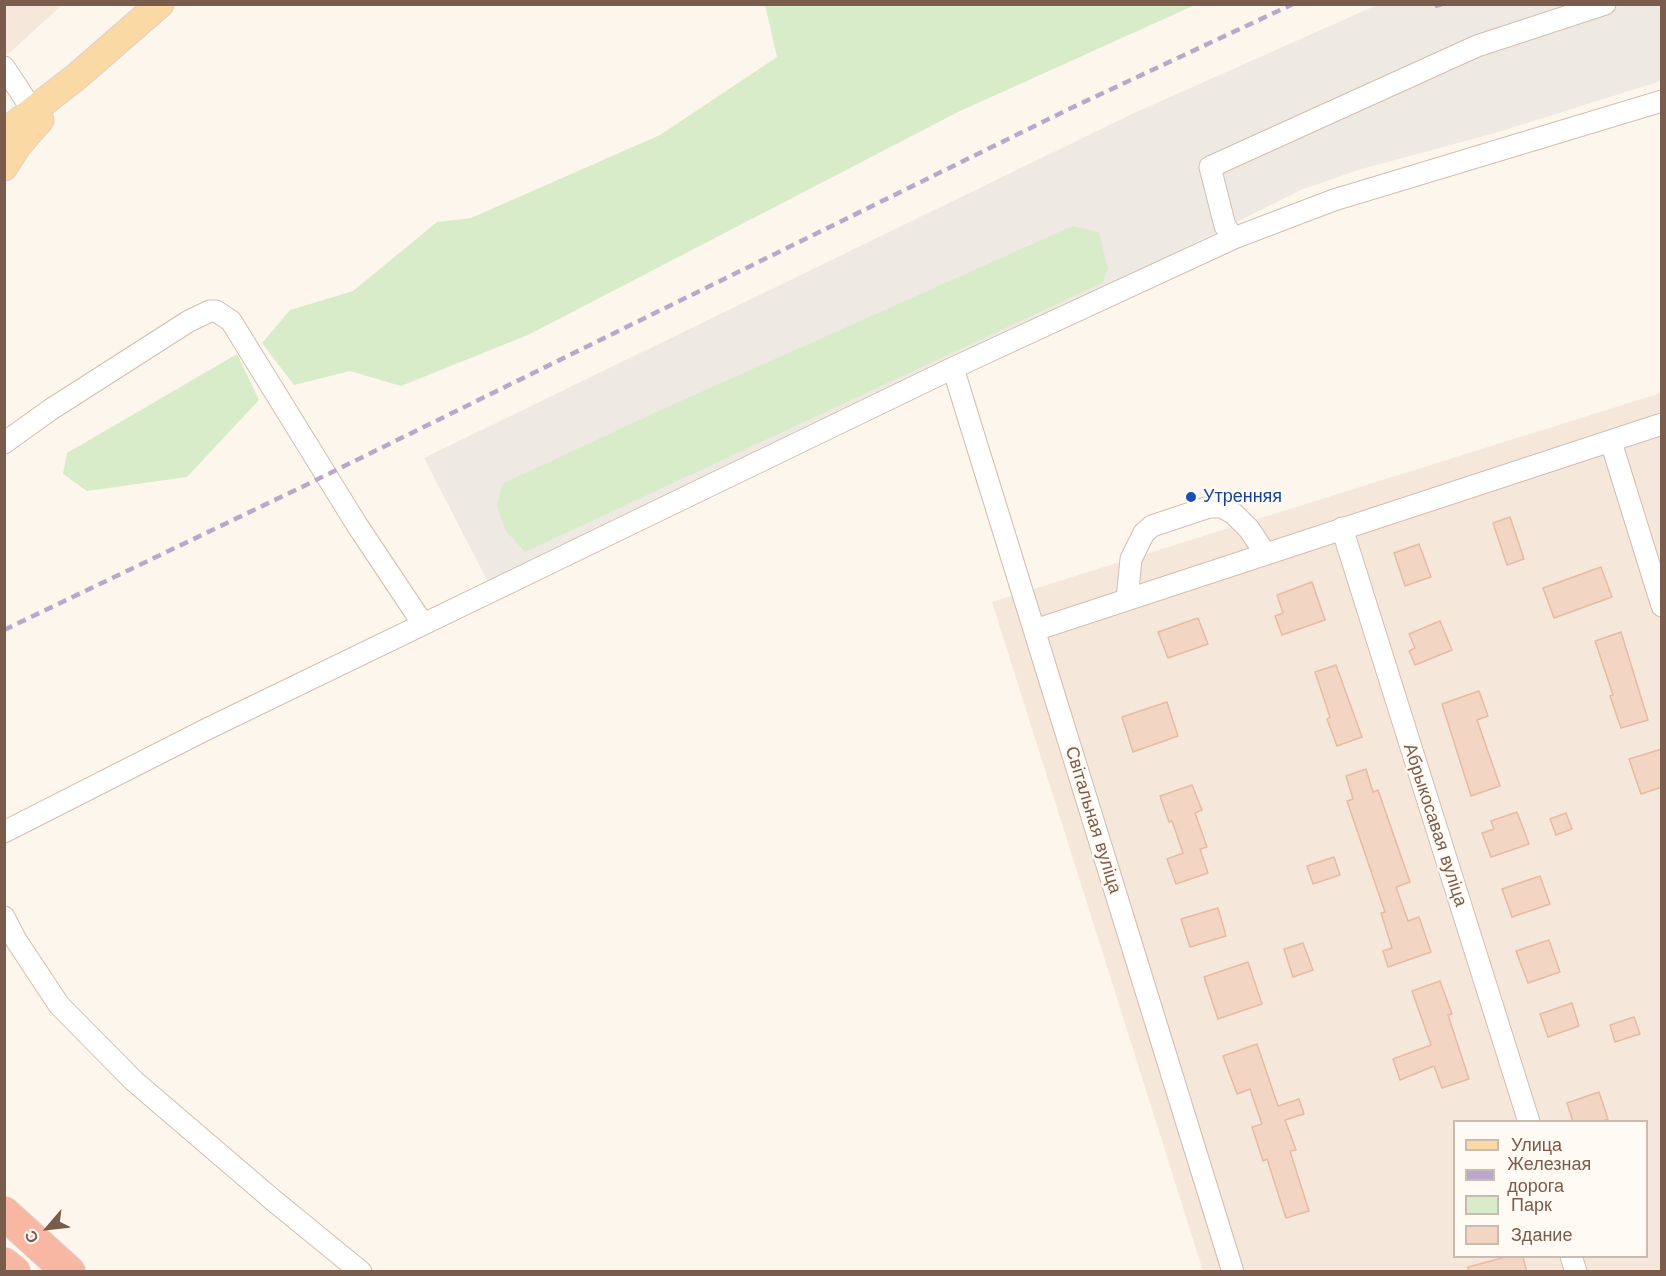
<!DOCTYPE html>
<meta charset="utf-8">
<style>
body{margin:0}
#map{position:relative;width:1666px;height:1276px;overflow:hidden;background:#fdf6ec;font-family:"Work Sans",sans-serif}
canvas{display:block}
.frame{position:absolute;inset:0;border:6px solid #7a5c4d;pointer-events:none}
.legend{position:absolute;left:1453px;top:1120px;width:195px;height:138px;box-sizing:border-box;background:#fffaf3;border:2px solid #cabbb1;margin:0;padding:8px 10px;list-style:none;font-size:18px;color:#7a5c4d}
.legend li{display:flex;align-items:center;gap:12px;height:30px}
.legend b{width:30px;border:2px solid #cabbb1}
.north{position:absolute;left:18px;top:1198px;width:60px;height:60px;-webkit-text-stroke:4px #fffaf3;paint-order:stroke;rotate:242deg;font-size:16px;font-weight:700;line-height:24px;text-align:center;color:#7a5c4d}
.north::after{content:'';display:block;margin:auto;width:21px;height:27px;background:#7a5c4d;clip-path:polygon(50% 0,100% 100%,50% 72%,0 100%)}
</style>
<div id="map">
<canvas width="1666" height="1276"></canvas>
<div class="frame"></div>
<ul class="legend">
<li><b style="height:8px;background:#fbd9a5"></b>Улица</li>
<li><b style="height:8px;background:#b9a8c9"></b>Железная дорога</li>
<li><b style="height:16px;background:#d8ecc9"></b>Парк</li>
<li><b style="height:16px;background:#f3d5c3"></b>Здание</li>
</ul>
<div class="north">С</div>
</div>
<script>
const g = document.querySelector('canvas').getContext('2d');
g.lineJoin = 'round';
function fillPath(path, color) { g.fillStyle = color; g.fill(path, 'evenodd'); }
const shape = rows => new Path2D(rows.map(r => 'M' + r).join(''));
function strokePath(path, color, width, dash) { g.strokeStyle = color; g.lineWidth = width; g.lineCap = dash ? 'butt' : 'round'; g.setLineDash(dash || []); g.stroke(path); }
function drawText(font, color, halo, rows, align = 'center') {
  g.font = font + ' "Work Sans",sans-serif'; g.lineWidth = 5; g.setLineDash([]); g.textBaseline = 'middle'; g.strokeStyle = halo; g.fillStyle = color; for (const [text, x, y, turn = 0] of rows) {
    g.save(); g.translate(x, y); g.rotate((+turn || 0) * Math.PI / 180); g.textAlign = isNaN(turn) ? turn : align; if (halo) g.strokeText(text, 0, 0); g.fillText(text, 0, 0); g.restore();
  }
}
const residential = shape([
 [5,4,62,4,62,5,5,57],
 [1661,393,1661,1271,1203,1271,992,602],
 [1454,1122,1646,1122,1646,1256,1454,1256]
]);
const industrial = shape([
 [1377,5,1661,5,1661,81,1495,133,1358,170,1301,190,1136,272,488,582,424,458,1132,114]
]);
const green = shape([
 [765,5,1195,5,958,112,528,335,401,386,350,371,294,385,262,343,290,310,353,291,437,222,471,218,660,135,777,57],
 [1073,226,1099,232,1108,269,1102,283,525,552,506,531,497,507,502,484,665,408],
 [237,354,259,400,187,477,87,491,63,474,67,453]
]);
const building = shape([
 [1510,517,1524,559,1507,565,1493,523,1510,517],
 [1419,544,1431,577,1405,586,1394,553,1419,544],
 [1601,567,1612,597,1554,618,1543,588,1601,567],
 [1312,582,1325,620,1282,635,1275,616,1283,613,1277,595,1312,582],
 [1198,618,1208,644,1168,658,1158,632,1198,618],
 [1440,621,1452,650,1415,665,1409,651,1415,648,1409,634,1440,621],
 [1621,632,1648,720,1621,728,1610,696,1613,695,1595,641,1621,632],
 [1336,665,1362,737,1337,746,1327,719,1330,717,1315,672,1336,665],
 [1479,691,1488,716,1477,720,1500,786,1471,796,1442,704,1479,691],
 [1167,702,1178,736,1133,752,1122,717,1167,702],
 [1662,749,1662,787,1641,794,1629,759,1662,749],
 [1366,769,1373,792,1378,790,1410,882,1396,887,1408,921,1419,917,1431,952,1388,967,1383,951,1392,948,1381,913,1385,912,1347,801,1353,799,1346,776,1366,769],
 [1192,785,1202,810,1195,813,1207,847,1200,849,1208,873,1176,884,1167,859,1183,853,1172,821,1169,822,1160,796,1192,785],
 [1517,812,1529,844,1491,857,1482,833,1494,829,1491,821,1517,812],
 [1566,813,1572,829,1556,835,1550,819,1566,813],
 [1334,857,1340,875,1313,884,1307,866,1334,857],
 [1540,876,1550,904,1512,917,1502,889,1540,876],
 [1218,908,1226,936,1190,947,1181,919,1218,908],
 [1549,940,1560,972,1528,983,1516,951,1549,940],
 [1303,943,1313,970,1293,977,1284,949,1303,943],
 [1248,962,1262,1004,1218,1019,1204,977,1248,962],
 [1440,981,1452,1014,1448,1015,1469,1079,1442,1088,1434,1066,1400,1080,1393,1059,1431,1045,1412,991,1440,981],
 [1572,1003,1579,1026,1548,1037,1540,1014,1572,1003],
 [1634,1017,1640,1034,1615,1042,1610,1025,1634,1017],
 [1257,1044,1278,1106,1299,1099,1304,1114,1285,1120,1296,1150,1290,1151,1309,1211,1286,1218,1267,1159,1263,1161,1252,1127,1262,1124,1250,1089,1237,1094,1223,1056,1257,1044],
 [1599,1092,1608,1119,1600,1122,1573,1122,1567,1103,1599,1092],
 [1506,1257,1523,1257,1527,1272,1469,1272,1468,1267,1506,1257]
]);
const minor = shape([
 [4,67,33,111],
 [1234,238,1225,226,1210,167,1477,46,1605,4],
 [953,368,1233,1272],
 [1611,442,1662,606],
 [4,443,50,410,189,321,210,311,216,311,231,321,357,525,423,624],
 [1342,528,1529,1122],
 [1127,599,1131,559,1144,533,1152,526,1209,507,1222,507,1234,514,1249,529,1265,553],
 [1035,630,1662,424],
 [4,832,207,729,653,513,953,368,1234,238,1334,200,1662,101],
 [4,917,16,940,59,1005,134,1081,273,1200,361,1272],
 [1571,1256,1576,1272]
]);
const major = shape([
 [4,133,76,77,160,4],
 [4,167,18,145,40,120]
]);
const highway = shape([
 [4,1213,69,1272],
 [4,1264,14,1272]
]);
const rail = shape([
 [1435,6,1442,4],
 [4,630,306,485,1069,109,1293,4]
]);
const markers = [
 [1191,497,6,"#1a4fb4"]
];
const transitNames = [
 ["Утренняя",1203,497]
];
const streetNames = [
 ["Світальная вуліца",1093,820,73],
 ["Абрыкосавая вуліца",1435,825,72]
];
fillPath(residential, '#f5e8da');
fillPath(industrial, '#efe9e4');
fillPath(green, '#d8ecc9');
fillPath(building, '#f3d5c3');
strokePath(building, '#e6bba3', 1.5);
strokePath(minor, '#d1beb0', 23);
strokePath(major, '#dad1cd', 29);
strokePath(highway, '#dad1cd', 34);
strokePath(minor, '#fff', 21);
strokePath(major, '#fbd9a5', 27);
strokePath(highway, '#f7b7a3', 32);
strokePath(rail, '#b9a8c9', 4.5, [9, 6]);
for (const [x, y, r, color] of markers) { const dot = new Path2D(); dot.arc(x, y, r, 0, 2 * Math.PI); g.fillStyle = color; g.fill(dot); strokePath(dot, '#fffaf3', 2); }
drawText('18px', '#164399', '#fffaf3', transitNames, 'left');
drawText('18px', '#7a5c4d', '#fffaf3', streetNames);
</script>
